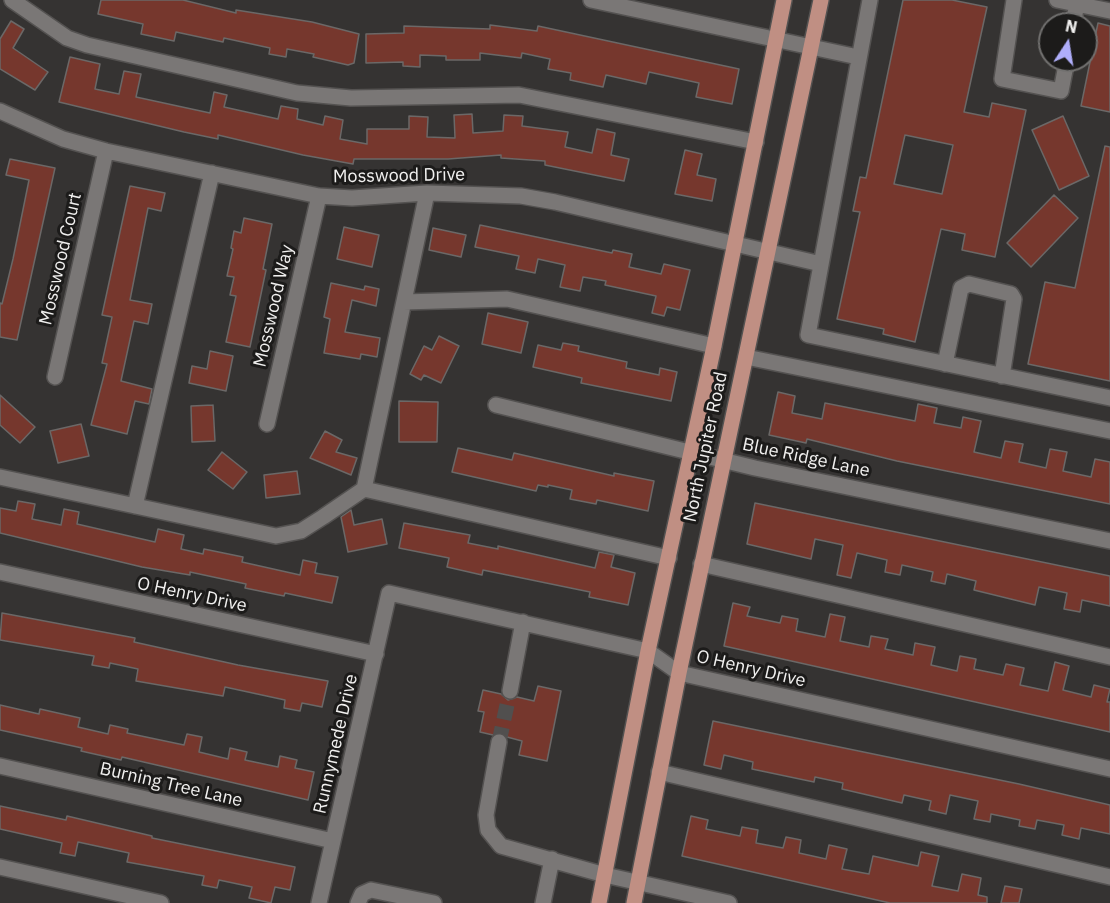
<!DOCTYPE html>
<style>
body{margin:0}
#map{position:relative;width:1110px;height:903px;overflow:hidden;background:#353332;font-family:"IBM Plex Sans",sans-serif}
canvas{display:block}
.north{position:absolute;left:1038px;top:12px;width:60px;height:60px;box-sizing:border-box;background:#1c1b1a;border:2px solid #71706f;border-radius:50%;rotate:12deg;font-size:16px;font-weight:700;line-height:24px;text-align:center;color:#f1f0ef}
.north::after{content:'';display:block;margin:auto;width:21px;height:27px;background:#afaefa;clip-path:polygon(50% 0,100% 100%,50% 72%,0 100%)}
</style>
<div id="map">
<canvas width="1110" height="903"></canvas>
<div class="north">N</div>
</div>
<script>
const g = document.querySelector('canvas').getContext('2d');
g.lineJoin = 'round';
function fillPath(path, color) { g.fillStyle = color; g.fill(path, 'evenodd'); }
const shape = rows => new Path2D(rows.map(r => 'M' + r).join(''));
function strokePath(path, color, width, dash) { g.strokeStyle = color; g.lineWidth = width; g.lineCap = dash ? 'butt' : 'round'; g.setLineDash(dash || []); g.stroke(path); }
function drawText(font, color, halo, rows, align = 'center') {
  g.font = font + ' "IBM Plex Sans",sans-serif'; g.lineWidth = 6; g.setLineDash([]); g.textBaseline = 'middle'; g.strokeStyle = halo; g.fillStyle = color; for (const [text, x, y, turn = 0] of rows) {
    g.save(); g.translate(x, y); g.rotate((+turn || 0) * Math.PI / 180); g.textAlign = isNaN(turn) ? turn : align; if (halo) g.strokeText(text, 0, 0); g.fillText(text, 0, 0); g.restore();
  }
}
const building = shape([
 [101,0,183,0,236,13,236,10,312,22,359,34,354,63,348,65,313,57,314,54,287,49,286,57,269,54,270,48,224,38,223,42,176,32,174,41,141,34,143,24,98,14,101,0],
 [903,0,952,0,987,7,964,112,989,117,992,103,1026,110,995,257,962,250,965,234,941,229,915,342,883,334,884,329,837,319,860,212,853,211,860,177,866,178,903,0],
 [905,135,953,145,942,194,894,184,905,135],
 [11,21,24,29,13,48,48,72,35,90,0,69,0,39,11,21],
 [1098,23,1110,26,1110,112,1081,106,1098,23],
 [490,25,537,31,538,26,739,69,732,104,696,97,699,83,649,72,646,84,606,75,603,87,570,80,571,73,548,69,550,59,522,53,521,58,480,53,480,60,446,60,446,56,420,55,420,67,403,66,403,62,366,63,366,34,404,33,404,26,490,29,490,25],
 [70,57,100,64,95,89,119,94,124,71,141,74,136,97,210,113,214,92,227,95,224,107,278,119,281,106,298,109,297,119,323,125,325,116,343,120,340,139,367,144,367,129,409,129,409,116,428,117,427,137,455,138,454,115,472,114,473,133,503,131,504,115,523,116,522,126,568,132,565,147,592,153,597,129,615,133,611,155,629,159,624,181,545,165,545,161,501,158,501,155,448,159,354,159,353,164,303,155,218,135,218,139,184,132,59,102,70,57],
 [1063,116,1089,176,1059,190,1032,130,1063,116],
 [1105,146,1110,147,1110,381,1028,364,1045,282,1075,288,1105,146],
 [685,150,702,154,697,175,716,179,712,201,675,194,685,150],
 [10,159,55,168,17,340,0,337,0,303,2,304,13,259,29,180,6,175,10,159],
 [130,186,165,193,161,211,148,208,130,300,152,304,148,324,134,321,121,381,152,389,149,404,135,401,127,434,91,425,107,364,102,363,112,317,102,315,130,186],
 [1054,195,1078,218,1031,267,1007,243,1054,195],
 [244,218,272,224,263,269,266,270,250,347,226,342,236,296,230,295,234,277,227,276,233,249,231,248,234,231,241,233,244,218],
 [480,225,612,253,613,250,632,254,629,267,661,274,664,264,690,270,680,310,667,307,664,316,652,313,656,296,605,285,606,281,583,277,580,291,560,287,565,265,538,259,535,273,516,269,519,256,475,247,480,225],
 [344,227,379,235,372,267,337,259,344,227],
 [433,228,466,235,461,257,429,250,433,228],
 [331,283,364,290,365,286,379,289,376,306,352,300,345,332,380,338,377,357,361,354,360,359,324,353,330,319,324,317,331,283],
 [488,313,528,322,521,353,482,344,488,313],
 [439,336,459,346,441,383,424,375,421,380,410,374,424,346,432,350,439,336],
 [563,343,579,346,578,351,627,362,626,368,659,375,660,368,677,372,671,401,581,383,582,378,533,367,538,345,561,350,563,343],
 [210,351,233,356,226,391,189,383,192,366,207,369,210,351],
 [778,392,795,396,792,413,822,419,825,403,915,421,918,404,937,408,934,423,961,428,963,417,981,421,974,452,1001,458,1005,441,1023,444,1019,462,1046,468,1050,449,1067,452,1063,471,1091,477,1095,459,1110,462,1110,504,897,461,807,439,806,443,769,435,778,392],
 [0,395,35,427,20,443,0,425,0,395],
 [399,401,438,402,437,442,399,442,399,401],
 [213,405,215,441,192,442,191,406,213,405],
 [81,424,89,456,58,463,50,431,81,424],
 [325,431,342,440,336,452,357,458,351,475,310,458,325,431],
 [458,448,512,460,514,453,614,476,614,473,654,481,648,511,597,500,596,504,570,499,572,490,548,485,548,487,538,485,536,491,452,472,458,448],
 [222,452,247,472,233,489,208,470,222,452],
 [297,471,300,494,266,498,264,475,297,471],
 [18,501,35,504,32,519,61,525,64,509,79,512,77,524,155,542,158,529,184,535,181,549,203,554,204,549,243,557,242,562,300,575,303,560,317,563,315,573,338,577,332,603,285,593,284,596,245,588,246,584,190,572,190,575,142,567,0,533,0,508,16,511,18,501],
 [755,503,1110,576,1110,606,1082,600,1080,612,1064,609,1067,593,1039,587,1035,605,974,590,976,581,947,574,945,584,931,581,933,572,902,565,900,575,885,572,887,560,857,553,851,578,837,575,843,545,815,539,811,559,747,544,755,503],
 [351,510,354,525,382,519,387,544,348,552,341,517,351,510],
 [404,523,470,535,468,543,498,549,498,546,595,568,599,552,614,555,611,567,635,573,628,605,589,597,590,592,483,570,482,575,447,567,449,558,399,548,404,523],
 [733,603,750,607,747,616,780,623,782,616,798,619,796,631,825,637,830,614,845,617,840,641,869,647,871,636,888,639,885,649,913,655,915,643,935,647,931,665,957,671,960,656,976,659,974,669,1003,675,1006,664,1024,668,1020,685,1048,691,1055,662,1069,666,1063,690,1091,697,1094,685,1110,689,1107,702,1110,702,1110,732,724,646,733,603],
 [2,613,135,638,134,642,238,665,328,681,322,707,302,703,300,711,284,708,285,700,225,687,223,696,136,681,138,669,110,663,109,668,92,665,94,656,0,640,2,613],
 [538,686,561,691,547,761,519,755,522,741,507,737,501,733,493,735,480,732,484,712,478,711,483,690,501,694,508,700,517,697,534,701,538,686],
 [0,705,39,714,40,709,80,718,78,727,108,734,110,725,128,729,127,733,184,745,187,734,202,737,199,752,228,759,230,748,247,752,245,760,278,767,280,756,297,760,295,768,314,772,308,800,122,757,121,760,81,751,82,748,0,730,0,705],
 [713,721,1019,784,1110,805,1110,834,1081,828,1079,839,1062,835,1064,825,1037,820,1035,829,1019,826,1020,820,991,814,990,822,974,819,978,801,950,795,946,814,929,810,931,801,904,795,902,803,842,789,843,783,815,777,814,782,752,769,753,762,724,755,721,769,704,765,713,721],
 [0,806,66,820,67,816,152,836,152,838,295,867,290,890,275,887,271,903,249,898,252,887,219,880,217,888,202,885,204,876,127,862,129,853,78,842,75,856,60,853,62,843,0,829,0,806],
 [691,816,708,820,706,829,740,836,742,827,758,830,756,843,783,848,786,837,801,840,799,853,826,859,829,845,847,849,842,869,869,874,873,856,918,866,921,852,939,856,932,886,958,891,962,874,981,878,978,895,987,897,987,903,890,903,682,856,691,816],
 [1005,886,1022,889,1019,903,1001,903,1005,886]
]);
const minorTunnel = shape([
 [499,742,510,691]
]);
const minor = shape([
 [12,0,67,38,87,45,297,93,351,98,519,95,756,142],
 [591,0,858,57],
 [870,0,808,335,1110,398],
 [1014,0,1002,79,1061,91,1067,60],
 [1057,0,1110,11],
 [1073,24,1077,4],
 [0,111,63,139,106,151,319,196,352,198,427,193,521,196,555,202,821,264],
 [404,302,507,299,714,346],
 [746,357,1110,431],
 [945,364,961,288,969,284,1011,294,1014,299,1002,376],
 [55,377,106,151],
 [496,405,755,468,1110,541],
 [267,424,319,196],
 [0,477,276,536,301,531,323,517,364,489,427,193],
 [364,489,669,558],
 [135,506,212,173],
 [701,564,1110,657],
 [0,572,376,654],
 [510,691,523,622],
 [499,742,486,815,488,830,501,846,605,875,729,903],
 [0,766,333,841],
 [659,772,1110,877],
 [0,867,161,903],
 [319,903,389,593,648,651,679,673,1110,769],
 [358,903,362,894,371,890,434,903],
 [543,903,552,859]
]);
const major = shape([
 [599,903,648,651,714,346,784,0],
 [634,903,679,673,821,0]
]);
const streetNames = [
 ["Mosswood Drive",399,176,-1],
 ["Mosswood Court",61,259,-77],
 ["Mosswood Way",274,306,-77],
 ["North Jupiter Road",706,447,-78],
 ["Blue Ridge Lane",806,458,12],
 ["O Henry Drive",192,595,12],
 ["O Henry Drive",751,669,13],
 ["Runnymede Drive",336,744,-77],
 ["Burning Tree Lane",171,785,13]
];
fillPath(building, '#76372d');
strokePath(building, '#6b6867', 1.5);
strokePath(minorTunnel, '#514f4e', 15, [15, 8]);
strokePath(minor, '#545251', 18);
strokePath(major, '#545251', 18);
strokePath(minor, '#7a7776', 15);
strokePath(major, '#c08f83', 15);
drawText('18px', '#f1f0ef', '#1c1b1a', streetNames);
</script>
